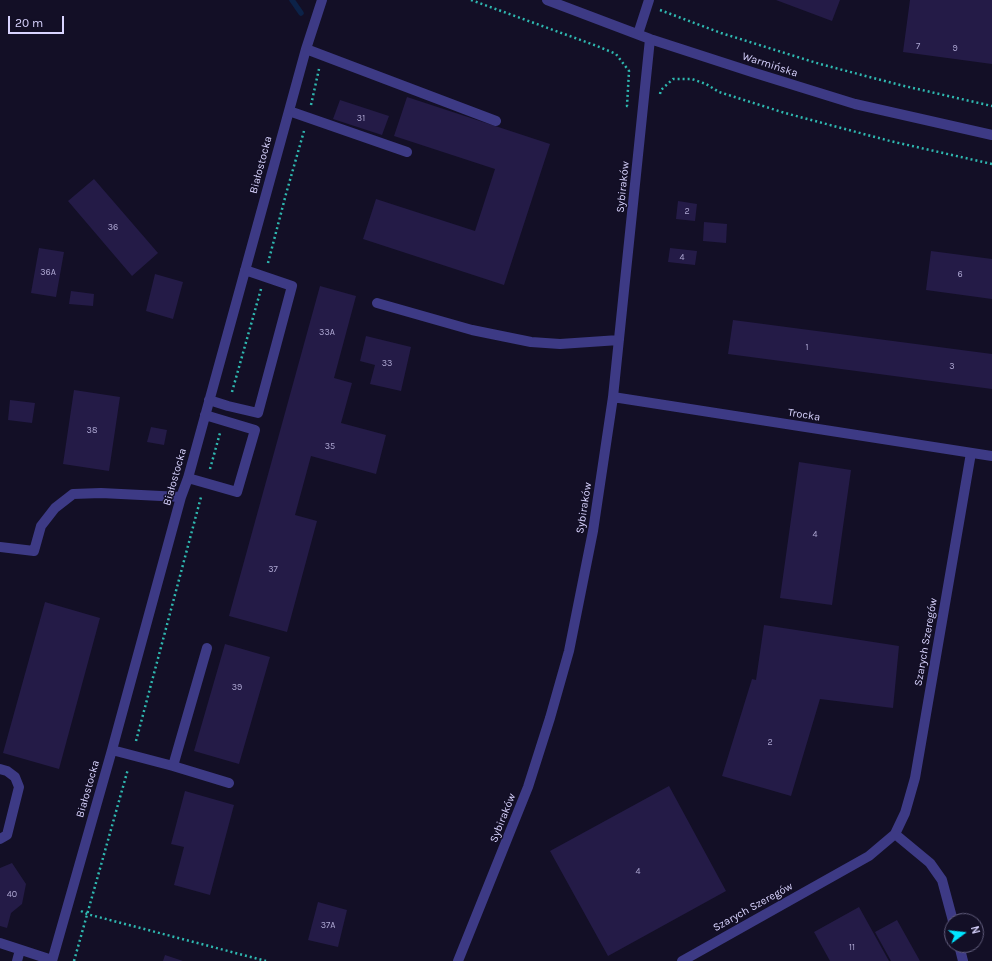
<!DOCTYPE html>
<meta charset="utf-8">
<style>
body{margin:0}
#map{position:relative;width:992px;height:961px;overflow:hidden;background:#130f26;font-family:Karla,sans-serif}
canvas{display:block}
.north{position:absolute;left:944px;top:913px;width:40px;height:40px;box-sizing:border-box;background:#130f26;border:1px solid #625e7d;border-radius:50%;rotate:75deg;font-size:11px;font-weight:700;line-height:16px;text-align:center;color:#d9d4ff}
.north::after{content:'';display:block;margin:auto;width:14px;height:18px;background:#00e5ff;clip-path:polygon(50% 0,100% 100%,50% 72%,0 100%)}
.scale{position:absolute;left:8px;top:16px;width:56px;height:18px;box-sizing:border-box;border:2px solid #d9d4ff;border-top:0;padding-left:5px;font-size:12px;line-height:14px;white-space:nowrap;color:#d9d4ff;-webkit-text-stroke:3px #130f26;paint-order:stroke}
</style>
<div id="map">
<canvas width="992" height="961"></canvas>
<div class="north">N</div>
<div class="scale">20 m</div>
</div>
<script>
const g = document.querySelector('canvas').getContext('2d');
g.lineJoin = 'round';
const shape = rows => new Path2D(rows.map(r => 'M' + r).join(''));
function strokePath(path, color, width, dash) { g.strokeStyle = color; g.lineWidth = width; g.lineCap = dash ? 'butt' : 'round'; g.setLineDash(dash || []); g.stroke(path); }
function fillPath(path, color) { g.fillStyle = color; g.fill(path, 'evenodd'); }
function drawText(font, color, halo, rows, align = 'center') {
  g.font = font + ' Karla,sans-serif'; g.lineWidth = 3; g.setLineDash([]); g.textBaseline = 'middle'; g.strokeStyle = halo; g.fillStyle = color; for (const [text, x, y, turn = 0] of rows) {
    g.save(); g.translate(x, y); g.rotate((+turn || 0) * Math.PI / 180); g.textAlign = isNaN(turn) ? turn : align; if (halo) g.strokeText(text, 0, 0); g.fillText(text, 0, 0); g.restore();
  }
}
const stream = shape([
 [292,0,301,13]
]);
const building = shape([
 [776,0,840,0,832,21],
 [910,0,992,0,992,64,903,52],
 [407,97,550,144,504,285,363,239,376,199,475,231,495,169,394,136],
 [340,100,389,116,382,135,333,119],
 [94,179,158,253,132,276,68,201],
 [678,201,697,204,695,221,676,219],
 [704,222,727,224,726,243,703,241],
 [39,248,64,252,56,297,31,293],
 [670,248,697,251,695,265,668,262],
 [931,251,992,259,992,299,926,290],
 [155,274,183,282,173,319,146,311],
 [320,286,356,296,334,378,352,383,341,423,386,435,376,474,311,456,295,515,317,521,287,632,229,616],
 [71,291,94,294,93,306,69,304],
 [733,320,992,354,992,389,728,354],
 [366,336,411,347,401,391,370,384,375,365,360,361],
 [74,390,120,397,109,471,63,464],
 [10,400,35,403,32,423,8,420],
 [151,427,167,430,164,445,147,442],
 [799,462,851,470,832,605,780,598],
 [45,602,100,618,59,769,3,753],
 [764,625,899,646,893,708,820,699,791,796,722,776,752,679,756,680],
 [225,644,270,657,239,764,194,751],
 [669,786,726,891,608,956,550,851],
 [185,791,234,805,210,895,174,885,184,847,171,844],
 [12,863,26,884,22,904,11,913,7,928,0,926,0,868],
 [318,902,347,910,338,947,308,940],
 [859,907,889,961,830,961,814,932],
 [897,920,920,961,891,961,875,932],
 [165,955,183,961,163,961]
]);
const path = shape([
 [471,0,597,46,616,54,629,71,627,106,630,107],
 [660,10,721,33,820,64,900,85,992,106],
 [660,94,661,90,673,79,692,79,706,84,719,92,785,113,890,141,992,164],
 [311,105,319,69],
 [268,263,286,194,304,131],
 [232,392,261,289],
 [210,469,220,433],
 [136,741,201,497],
 [81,911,87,914,266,961],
 [74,961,128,769]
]);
const minor = shape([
 [547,0,650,39,755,73,855,104,992,135],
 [638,34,649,0],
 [306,49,496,121],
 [289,111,407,152],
 [377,303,472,330,531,342,560,344,619,340],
 [613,397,992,456],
 [209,400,228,406,258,413,292,286,245,270],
 [188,478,237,492,255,430,205,415],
 [0,547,34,551,41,526,55,508,73,494,101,493,181,497],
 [112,750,173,766,229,783],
 [173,766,207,648],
 [0,769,7,771,15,777,19,787,7,835,0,839],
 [895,834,930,863,942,880,953,921],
 [0,943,52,960],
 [959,945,963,961],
 [17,961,20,950],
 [52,961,112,750,181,497,188,478,306,49,322,0],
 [458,961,528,787,550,718,569,651,593,531,613,397,650,39],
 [682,961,869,856,895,834,905,813,915,778,971,453]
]);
const numberNames = [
 ["7",918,46],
 ["9",955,48],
 ["31",361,118],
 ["2",687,211],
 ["36",113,227],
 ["4",682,257],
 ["36A",48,272],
 ["6",960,274],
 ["33A",327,332],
 ["1",807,347],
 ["33",387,363],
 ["3",952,366],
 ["38",92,430],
 ["35",330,446],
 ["4",815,534],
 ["37",273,569],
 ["39",237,687],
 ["2",770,742],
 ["4",638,871],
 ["40",12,894],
 ["37A",328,925],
 ["11",852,947]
];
const streetNames = [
 ["Warmińska",770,65,18],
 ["Białostocka",261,165,-75],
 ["Sybiraków",623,187,-84],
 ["Trocka",804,415,9],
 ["Białostocka",175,477,-74],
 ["Sybiraków",584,508,-81],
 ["Szarych Szeregów",926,642,-80],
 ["Białostocka",88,789,-74],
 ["Sybiraków",503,818,-68],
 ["Szarych Szeregów",753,907,-29]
];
strokePath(stream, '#0c2248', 5.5);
fillPath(building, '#241b47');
strokePath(path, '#2fb8b0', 2.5, [2, 3]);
strokePath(minor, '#3d3a85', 10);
drawText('9px', '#aca6d1', null, numberNames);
drawText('11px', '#d9d4ff', '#130f26', streetNames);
</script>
